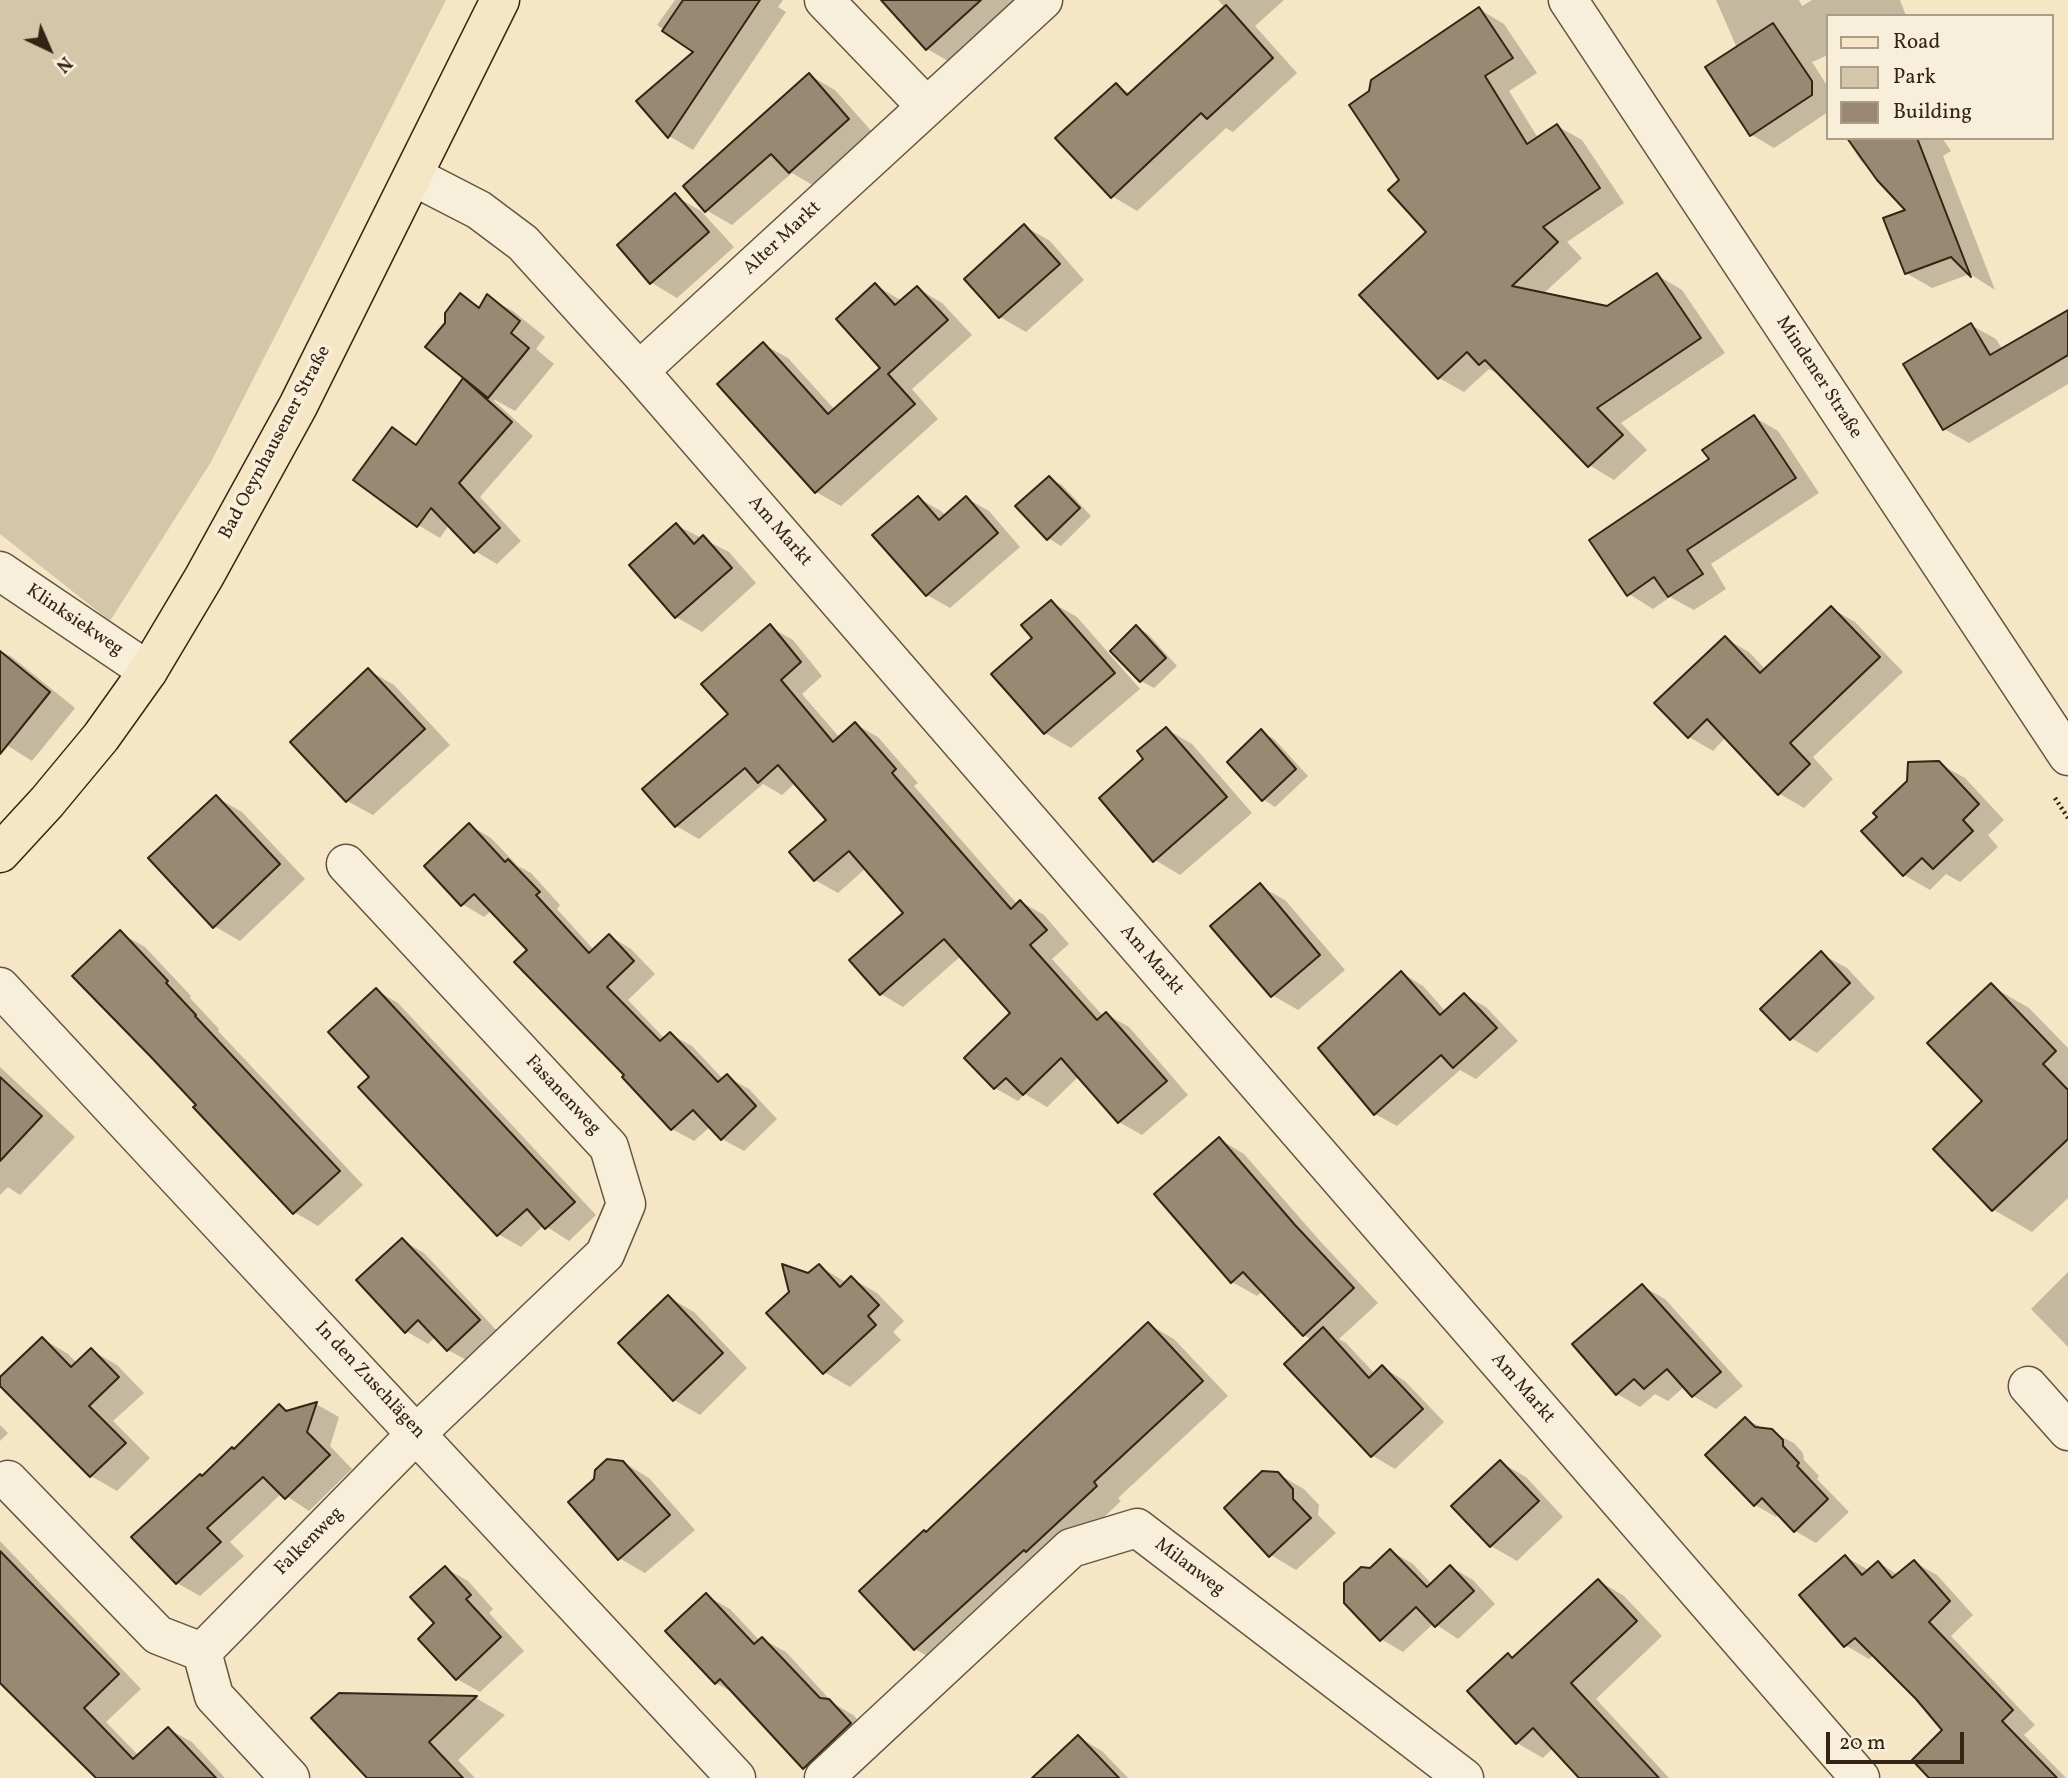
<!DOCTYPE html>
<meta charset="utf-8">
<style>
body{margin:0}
#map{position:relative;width:2068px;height:1778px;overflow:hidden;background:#f5e7c6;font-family:Vollkorn,serif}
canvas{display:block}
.legend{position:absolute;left:1826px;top:14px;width:228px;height:126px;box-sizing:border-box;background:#f8efda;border:2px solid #aa9d8c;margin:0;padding:9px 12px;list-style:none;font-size:21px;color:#352316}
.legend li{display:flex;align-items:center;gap:14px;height:35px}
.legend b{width:35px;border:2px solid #aa9d8c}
.north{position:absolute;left:14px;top:14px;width:70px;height:70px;-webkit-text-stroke:5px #f8efda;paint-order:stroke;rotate:136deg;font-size:19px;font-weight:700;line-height:28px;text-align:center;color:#352316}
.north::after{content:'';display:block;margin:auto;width:24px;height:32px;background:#352316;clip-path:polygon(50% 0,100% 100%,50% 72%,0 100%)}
.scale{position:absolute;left:1826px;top:1732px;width:138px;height:32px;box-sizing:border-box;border:4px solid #352316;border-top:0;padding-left:9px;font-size:21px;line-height:24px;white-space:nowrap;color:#352316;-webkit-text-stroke:5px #f8efda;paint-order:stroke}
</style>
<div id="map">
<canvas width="2068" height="1778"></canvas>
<ul class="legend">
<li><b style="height:9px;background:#f5e7c6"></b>Road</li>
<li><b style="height:19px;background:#d4c6a8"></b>Park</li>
<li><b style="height:19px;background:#998972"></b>Building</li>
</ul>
<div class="north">N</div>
<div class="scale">20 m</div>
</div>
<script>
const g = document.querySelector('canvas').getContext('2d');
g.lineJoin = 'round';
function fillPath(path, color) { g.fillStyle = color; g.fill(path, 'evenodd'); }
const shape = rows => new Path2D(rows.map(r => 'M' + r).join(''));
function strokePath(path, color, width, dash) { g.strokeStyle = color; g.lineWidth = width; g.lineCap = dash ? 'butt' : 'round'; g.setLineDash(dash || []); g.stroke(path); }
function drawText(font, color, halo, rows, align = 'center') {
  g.font = font + ' Vollkorn,serif'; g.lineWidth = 7; g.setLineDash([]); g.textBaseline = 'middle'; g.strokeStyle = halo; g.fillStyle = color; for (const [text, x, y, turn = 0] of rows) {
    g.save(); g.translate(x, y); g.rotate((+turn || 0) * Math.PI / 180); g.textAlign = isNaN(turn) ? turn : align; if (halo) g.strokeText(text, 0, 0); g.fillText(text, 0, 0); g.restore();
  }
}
const green = shape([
 [0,0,446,0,211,462,110,621,0,534]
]);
const shadow = shape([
 [675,0,783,0,778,7,786,12,693,150,669,136,638,101,696,52,657,25],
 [883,0,1019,0,950,62,927,49],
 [1218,0,1284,0,1255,26,1297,73,1233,132,1226,128,1137,211,1112,196,1116,85,1131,94,1225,8],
 [1716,0,1799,0,1802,6,1812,0,1900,0,1906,16,1828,16,1828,55,1812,62,1828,87,1828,112,1774,148,1752,135,1737,48],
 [1479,9,1504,24,1537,73,1509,91,1538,138,1557,126,1582,140,1624,203,1567,242,1582,258,1543,294,1608,308,1657,275,1682,290,1725,353,1621,423,1647,450,1614,480,1589,465,1504,377,1489,369,1464,392,1439,378,1428,232,1401,181],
 [809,75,835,90,874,134,816,187,792,173,732,225,706,210],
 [1846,138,1942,138,1951,151,1943,156,1995,290,1970,274,1932,288,1906,273,1908,211,1861,161],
 [675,196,701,211,734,247,677,298,652,283,619,246],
 [1024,226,1050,241,1084,280,1026,332,1000,317,966,279],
 [875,285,902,301,917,288,942,303,972,335,912,389,938,419,841,506,816,492,763,344,788,358,835,410,882,368],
 [461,296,481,307,487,297,513,311,545,337,536,349,554,364,515,411,495,400,494,401,533,436,480,497,521,541,497,564,475,551,449,525,440,538,418,525,392,429,418,445,463,381,474,387,475,385,447,324],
 [2068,322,2068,384,1969,443,1944,429,1971,325,1996,339,2003,350],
 [1754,417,1778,431,1819,493,1711,564,1726,589,1694,610,1670,597,1653,609,1629,594,1711,459],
 [1049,478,1062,485,1091,516,1061,546,1048,538],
 [918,498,941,511,946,516,966,498,989,511,1020,547,950,608,927,595],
 [676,525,729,552,756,583,702,632,676,617,631,565],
 [1051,602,1077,617,1140,689,1071,748,1045,733,993,675,1034,638],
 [1831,608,1855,622,1903,672,1813,757,1833,779,1804,808,1780,794,1726,737,1713,751,1689,737,1725,638,1749,652,1766,670],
 [770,627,793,640,822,676,802,694,840,738,855,724,878,737,918,783,914,786,1018,905,1021,902,1044,915,1069,944,1052,959,1104,1017,1106,1014,1129,1027,1188,1095,1142,1135,1119,1122,1079,1076,1047,1107,1025,1094,1018,1101,995,1088,966,1058,1013,1013,961,956,903,1007,881,994,906,913,866,868,838,893,815,880,828,820,795,783,782,795,763,784,699,839,676,826,645,789,730,714],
 [1137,627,1149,635,1177,666,1154,688,1141,681,1113,651],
 [0,651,12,657,75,708,32,761,0,741],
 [368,670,394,685,450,745,373,815,347,801],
 [1166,729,1192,744,1252,813,1180,875,1155,860,1146,759],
 [1262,732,1274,739,1308,776,1275,807,1263,799],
 [1938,763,1965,778,2004,820,1988,835,1998,847,1960,882,1946,874,1930,890,1904,875],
 [216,797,242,812,305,879,240,941,214,926],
 [469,825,491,838,518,866,531,873,560,905,557,909,594,950,610,936,631,949,655,974,628,1000,665,1039,670,1034,692,1046,723,1079,727,1077,749,1089,777,1119,744,1151,722,1139,711,1126,694,1141,672,1129,626,1075,530,950,492,910,484,917,462,904],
 [1260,886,1285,900,1345,970,1298,1010,1272,995],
 [120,933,145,947,191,996,190,998,219,1029,218,1031,363,1185,318,1226,294,1212,198,1105],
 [1821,954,1847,968,1875,998,1817,1053,1791,1038],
 [1402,973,1423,986,1446,1012,1464,995,1486,1007,1518,1041,1476,1079,1460,1070,1397,1126,1375,1114],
 [1991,986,2029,1008,2068,1048,2068,1198,2032,1232,1994,1210,1935,1149,1985,1101],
 [376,990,398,1003,596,1215,569,1241,544,1225,521,1247,498,1234,372,1077],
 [0,1067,75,1137,20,1195,8,1187,0,1195],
 [1219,1139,1244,1154,1320,1241,1378,1303,1339,1339,1346,1343,1375,1374,1382,1367,1405,1381,1444,1422,1395,1469,1373,1456,1287,1364,1312,1340,1304,1335,1263,1291,1257,1296,1232,1282],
 [402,1240,424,1253,500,1334,470,1362,448,1350,435,1337,428,1344,406,1331],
 [819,1266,847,1283,851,1278,877,1293,904,1321,893,1332,901,1340,850,1387,824,1372,809,1275],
 [2068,1272,2068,1347,2031,1309],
 [1642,1286,1665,1299,1743,1386,1716,1409,1693,1396,1685,1386,1668,1401,1655,1394,1640,1407,1617,1394],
 [668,1297,694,1312,747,1368,700,1415,674,1400],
 [1148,1324,1174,1339,1228,1396,1118,1498,1121,1501,1053,1565,941,1664,915,1649,927,1533],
 [43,1339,68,1354,77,1363,91,1350,117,1365,144,1393,113,1421,150,1458,117,1491,91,1476,0,1384,0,1380],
 [316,1404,339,1417,330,1446,352,1469,309,1511,282,1493,230,1542,244,1556,200,1596,177,1583,203,1477,235,1451,280,1406,290,1412],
 [1745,1419,1794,1443,1803,1453,1804,1460,1819,1476,1817,1479,1849,1512,1816,1543,1795,1531,1779,1514,1776,1517,1755,1505],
 [0,1425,8,1433,0,1441],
 [623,1462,649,1478,695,1530,645,1573,619,1558,596,1480],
 [1500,1462,1526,1477,1563,1517,1517,1561,1491,1546],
 [1278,1474,1304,1489,1319,1505,1318,1515,1336,1533,1296,1570,1271,1555],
 [0,1541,141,1689,106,1722,139,1756,168,1729,192,1742,225,1778,98,1778,0,1680],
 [1391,1551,1413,1564,1432,1584,1451,1567,1473,1580,1495,1604,1458,1639,1434,1623,1403,1652,1381,1639,1371,1569],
 [1846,1557,1870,1571,1879,1563,1898,1575,1914,1562,1937,1575,1973,1615,1951,1636,2035,1725,2024,1735,2066,1778,1932,1778,1945,1730,1874,1655,1869,1659,1845,1645],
 [445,1568,468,1581,493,1609,489,1613,524,1651,480,1692,457,1679,437,1624],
 [1599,1581,1624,1596,1662,1636,1596,1699,1669,1778,1582,1778,1553,1748,1543,1758,1517,1743,1508,1656,1514,1659],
 [707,1596,730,1609,760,1641,762,1639,786,1652,833,1703,853,1715,874,1737,823,1778,804,1767,737,1695,716,1683],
 [340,1694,476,1698,505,1715,458,1760,475,1778,369,1778],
 [1078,1737,1102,1751,1128,1778,1044,1778]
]);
const building = shape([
 [683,0,760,0,668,138,636,101,693,52,662,31,683,0],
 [881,0,981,0,926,50,881,0],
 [1226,5,1273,58,1207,119,1201,113,1111,198,1055,138,1116,83,1127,95,1226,5],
 [1479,7,1513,58,1485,76,1527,144,1557,124,1600,188,1543,227,1558,242,1512,286,1607,306,1657,273,1701,338,1597,408,1623,435,1588,467,1485,360,1479,365,1467,352,1438,379,1359,295,1426,232,1388,190,1399,180,1349,105,1369,91,1371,80,1479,7],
 [1773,23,1812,81,1812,95,1750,136,1705,67,1773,23],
 [809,73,849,119,789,173,771,154,705,212,683,186,809,73],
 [1847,138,1917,138,1971,277,1951,257,1905,274,1883,218,1905,210,1877,180,1847,138],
 [675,193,709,232,650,284,617,245,675,193],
 [1024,224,1060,264,999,318,964,279,1024,224],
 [875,283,895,305,917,286,948,320,888,374,915,404,815,493,717,384,763,342,828,414,880,368,836,319,875,283],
 [460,293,479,308,487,294,520,321,511,333,529,348,488,398,425,347,445,323,445,313,460,293],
 [2068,310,2068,355,1943,430,1903,364,1971,323,1990,355,2068,310],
 [463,378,512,422,459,483,500,528,474,553,431,508,417,527,353,480,392,427,416,445,463,378],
 [1754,415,1796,478,1687,550,1703,574,1668,597,1654,577,1627,596,1589,540,1709,459,1702,450,1754,415],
 [1049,476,1080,508,1047,540,1015,506,1049,476],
 [918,496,939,520,966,496,998,533,926,596,872,535,918,496],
 [676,523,694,544,703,535,732,568,675,618,629,565,676,523],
 [1051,600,1115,673,1044,734,991,674,1032,638,1021,625,1051,600],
 [1831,606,1880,657,1790,743,1810,764,1778,795,1707,719,1688,738,1654,703,1725,636,1760,673,1831,606],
 [770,624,801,662,781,680,833,742,855,722,896,769,892,773,1011,909,1020,900,1047,930,1030,945,1097,1020,1106,1012,1167,1081,1118,1123,1061,1058,1023,1095,1006,1078,994,1089,964,1058,1010,1013,944,939,880,995,849,960,903,913,849,851,814,881,789,852,826,820,778,765,758,783,745,768,675,827,642,789,728,714,701,684,770,624],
 [1136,625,1166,658,1140,682,1110,651,1136,625],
 [0,651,50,692,0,754,0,651],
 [368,668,425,729,346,802,290,742,368,668],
 [1166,727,1227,797,1153,862,1099,798,1143,759,1137,751,1166,727],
 [1261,729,1296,769,1262,801,1227,762,1261,729],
 [1939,761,1979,804,1963,820,1973,831,1933,869,1922,858,1903,876,1861,831,1877,817,1873,813,1907,781,1908,762,1939,761],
 [216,795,280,864,213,928,148,858,216,795],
 [469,823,505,862,508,859,540,892,536,895,589,953,609,934,634,961,607,987,660,1041,670,1032,718,1082,727,1074,756,1106,721,1140,693,1110,671,1130,622,1077,624,1075,514,962,527,950,474,894,461,906,424,866,469,823],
 [1260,883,1320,955,1271,997,1210,926,1260,883],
 [120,930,168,981,166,983,196,1015,195,1016,340,1171,293,1214,193,1107,196,1105,151,1057,72,976,120,930],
 [1821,951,1850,983,1790,1040,1760,1009,1821,951],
 [1401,971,1440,1015,1464,993,1497,1028,1453,1068,1441,1055,1374,1115,1318,1048,1401,971],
 [1991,983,2056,1051,2043,1064,2068,1090,2068,1139,1992,1211,1933,1149,1982,1101,1927,1043,1991,983],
 [376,988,575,1202,545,1229,527,1209,497,1236,358,1087,369,1077,328,1032,376,988],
 [0,1077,42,1116,0,1161,0,1077],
 [1219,1137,1295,1225,1354,1288,1303,1336,1243,1272,1231,1283,1154,1194,1219,1137],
 [402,1238,480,1320,447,1351,418,1320,405,1333,356,1280,402,1238],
 [782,1264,808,1273,819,1264,840,1287,851,1276,879,1305,868,1316,876,1325,823,1374,766,1313,789,1292,782,1264],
 [1642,1284,1721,1372,1692,1397,1667,1369,1644,1389,1634,1379,1616,1395,1572,1344,1642,1284],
 [668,1295,723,1353,673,1401,618,1343,668,1295],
 [1148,1322,1203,1381,1094,1482,1097,1486,1026,1552,1024,1550,914,1650,859,1591,924,1530,926,1532,1148,1322],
 [1323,1327,1369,1378,1382,1365,1423,1409,1371,1457,1284,1364,1323,1327],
 [42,1337,71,1367,91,1348,119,1377,89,1406,126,1443,90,1477,0,1386,0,1377,42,1337],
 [317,1402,307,1432,330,1455,285,1499,263,1477,207,1528,221,1542,176,1584,131,1537,200,1474,202,1476,232,1447,234,1449,279,1404,286,1411,317,1402],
 [1745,1417,1755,1427,1772,1429,1783,1440,1783,1446,1799,1463,1797,1466,1828,1499,1794,1532,1762,1498,1754,1506,1705,1455,1745,1417],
 [607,1459,623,1461,670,1515,618,1560,568,1502,594,1479,595,1470,607,1459],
 [1500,1460,1539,1501,1490,1547,1451,1506,1500,1460],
 [1262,1471,1278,1472,1293,1489,1293,1499,1311,1518,1269,1557,1224,1508,1262,1471],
 [1390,1549,1427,1587,1450,1565,1474,1591,1435,1627,1416,1607,1380,1641,1344,1603,1344,1583,1361,1567,1370,1568,1390,1549],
 [0,1551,119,1674,84,1708,133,1759,168,1727,216,1778,96,1778,0,1683,0,1551],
 [1845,1555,1862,1575,1878,1561,1892,1578,1914,1560,1950,1601,1929,1622,2013,1710,2002,1721,2057,1778,1929,1778,1912,1760,1942,1730,1916,1699,1855,1638,1844,1647,1799,1595,1845,1555],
 [445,1566,471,1595,466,1599,501,1637,456,1680,418,1639,434,1623,410,1597,445,1566],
 [1598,1579,1637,1621,1571,1683,1659,1778,1579,1778,1533,1728,1516,1744,1467,1691,1508,1653,1512,1658,1598,1579],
 [706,1593,754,1644,762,1637,820,1698,829,1699,851,1723,803,1769,720,1679,715,1684,665,1631,706,1593],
 [339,1693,477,1696,429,1742,463,1778,367,1778,311,1718,339,1693],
 [1078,1735,1119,1778,1032,1778,1078,1735]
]);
const path = shape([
 [2055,798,2068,818]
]);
const minor = shape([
 [824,0,926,106],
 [1568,0,2068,756],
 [413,176,479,210,523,243,639,371,1860,1778],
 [639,371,1043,0],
 [0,571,148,671],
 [0,987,736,1778],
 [2028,1386,2068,1431],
 [8,1480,158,1635,202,1652,214,1696,290,1778],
 [202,1652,417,1433,605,1254,626,1204,609,1147,346,864],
 [824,1778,1071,1548,1137,1528,1464,1778]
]);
const major = shape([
 [0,853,47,802,101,737,148,671,204,577,298,406,500,0]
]);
const streetNames = [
 ["Alter Markt",783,239,-43],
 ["Mindener Straße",1818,378,57],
 ["Bad Oeynhausener Straße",276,443,-62],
 ["Am Markt",779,532,49],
 ["Klinksiekweg",74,621,34],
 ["Am Markt",1151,961,49],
 ["Fasanenweg",562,1096,47],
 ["In den Zuschlägen",369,1381,47],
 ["Am Markt",1522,1389,49],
 ["Falkenweg",310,1542,-45],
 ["Milanweg",1189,1568,37]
];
fillPath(green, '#d4c6a8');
fillPath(shadow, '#0003');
fillPath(building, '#998972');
strokePath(building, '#352316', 2);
strokePath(minor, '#655442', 41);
strokePath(major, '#352316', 41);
strokePath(path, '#352316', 4.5, [2, 3.5]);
strokePath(minor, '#f8efda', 38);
strokePath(major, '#f5e7c6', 38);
drawText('19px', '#352316', '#f8efda', streetNames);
</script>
